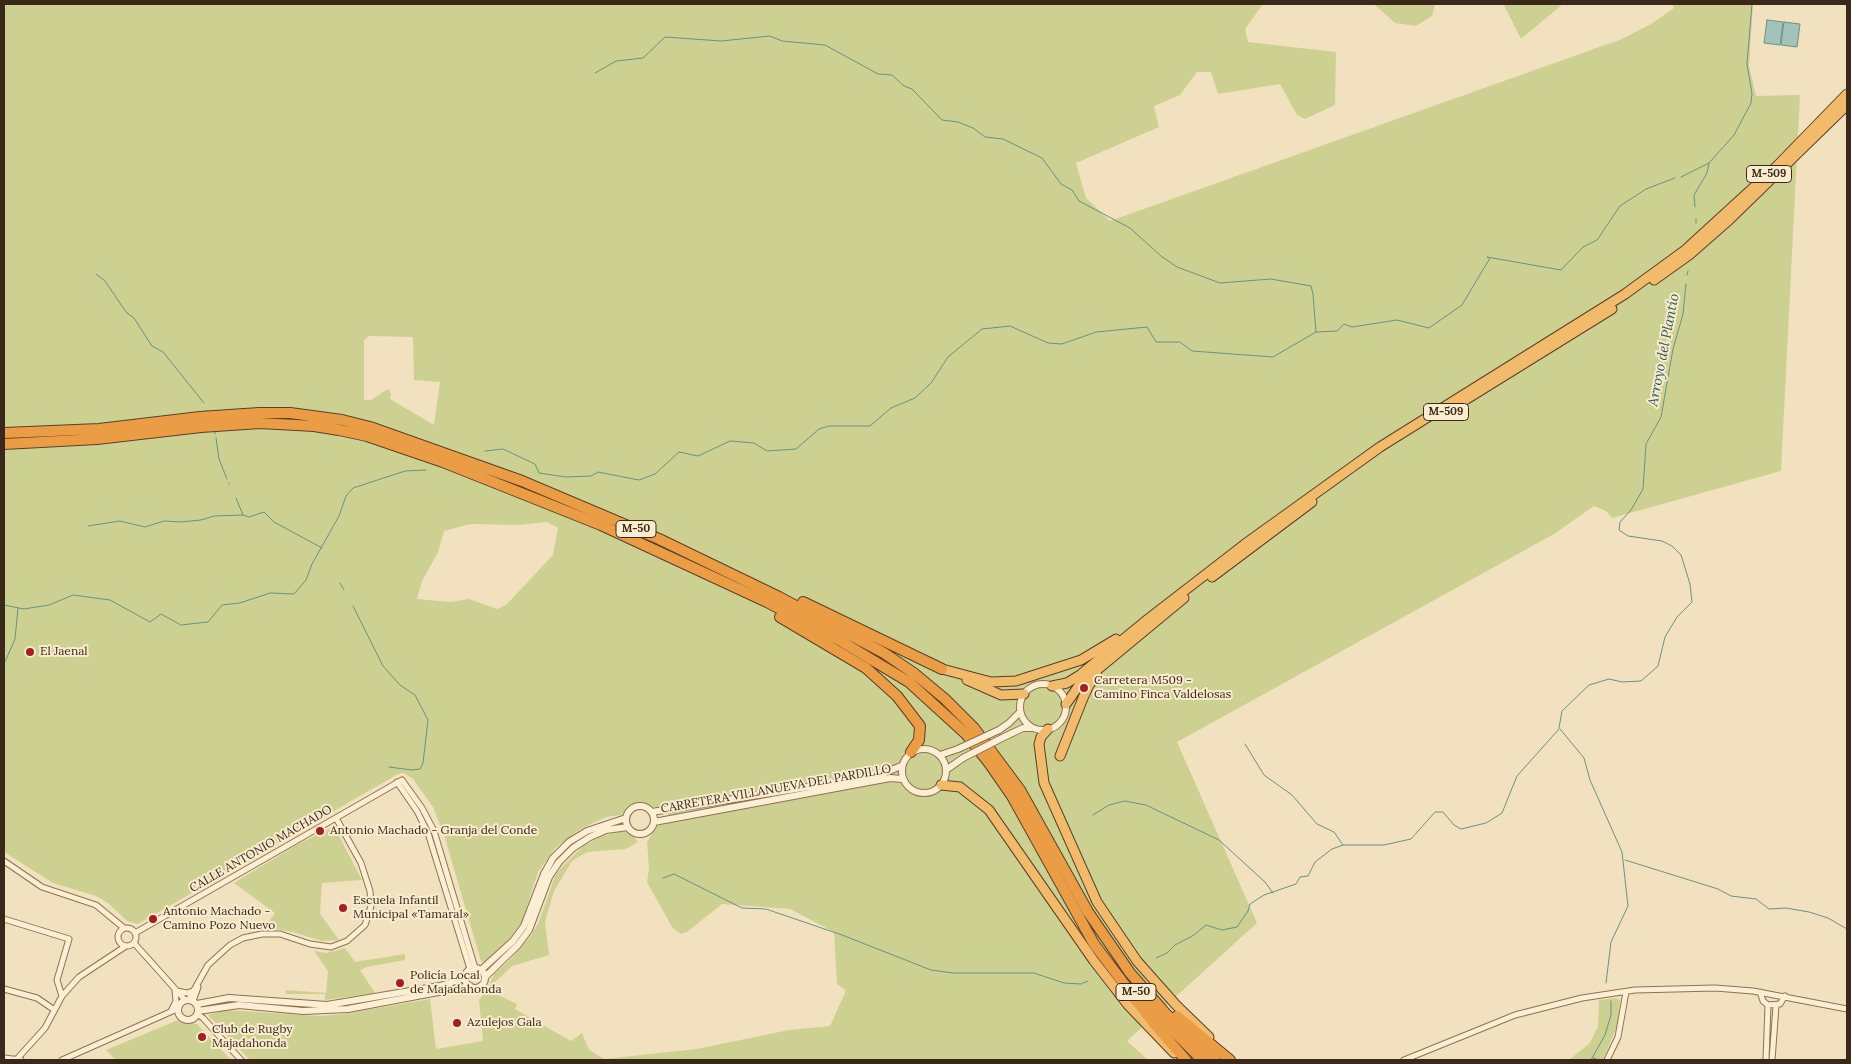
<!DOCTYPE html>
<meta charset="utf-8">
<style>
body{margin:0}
#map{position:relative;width:1851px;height:1064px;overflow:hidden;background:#f2e1be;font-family:Lora,serif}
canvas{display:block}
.frame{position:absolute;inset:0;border:5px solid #3a291b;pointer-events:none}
</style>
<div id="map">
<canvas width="1851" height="1064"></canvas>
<div class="frame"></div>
</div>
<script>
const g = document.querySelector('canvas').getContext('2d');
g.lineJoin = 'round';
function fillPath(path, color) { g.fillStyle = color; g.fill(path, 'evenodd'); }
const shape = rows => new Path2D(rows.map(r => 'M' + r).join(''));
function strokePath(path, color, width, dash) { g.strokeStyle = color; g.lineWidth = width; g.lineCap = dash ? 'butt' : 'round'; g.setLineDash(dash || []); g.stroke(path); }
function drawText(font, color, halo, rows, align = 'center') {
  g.font = font + ' Lora,serif'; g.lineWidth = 4; g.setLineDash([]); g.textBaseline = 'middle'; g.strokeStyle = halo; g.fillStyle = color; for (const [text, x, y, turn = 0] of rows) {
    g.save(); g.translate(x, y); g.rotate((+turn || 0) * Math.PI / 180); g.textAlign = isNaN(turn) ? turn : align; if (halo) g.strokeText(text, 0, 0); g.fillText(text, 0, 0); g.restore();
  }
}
const green = shape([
 [4,4,1263,4,1245,29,1248,42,1336,52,1335,105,1305,119,1297,115,1280,84,1218,94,1211,72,1197,72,1180,95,1154,106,1159,127,1076,163,1086,198,1110,221,1622,39,1651,24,1674,8,1672,4,1753,4,1749,66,1756,96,1800,95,1781,471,1612,518,1606,511,1594,506,1554,534,1177,742,1257,923,1127,1041,1148,1060,250,1060,208,1015,225,1010,320,1016,343,1014,430,999,436,1049,483,1041,479,1000,487,990,494,974,510,960,532,934,539,922,555,876,561,868,583,846,603,836,624,831,631,834,638,842,626,849,587,852,572,861,554,891,545,922,549,955,512,966,487,990,517,1004,515,1009,571,1041,582,1033,589,1050,604,1059,697,1049,789,1030,830,1026,845,993,845,990,837,984,834,932,790,909,722,904,687,932,681,934,672,927,647,882,649,868,647,842,657,826,668,823,667,807,656,808,646,804,634,804,621,815,606,817,580,829,555,848,538,872,522,922,510,938,484,963,481,961,444,835,433,807,413,779,404,773,398,774,138,924,127,921,108,903,96,896,53,883,4,852],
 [369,336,413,337,414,380,440,382,434,425,390,399,391,394,388,389,371,400,364,400,364,340],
 [547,522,558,528,553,555,506,605,497,609,469,599,451,602,417,599,422,581,438,552,444,531,470,524,519,525],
 [1374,4,1435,4,1432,16,1416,26,1395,23],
 [1506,4,1563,4,1521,39,1504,5],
 [331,828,336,830,362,880,322,883,320,914,339,940,322,941,293,932,267,928,267,924,275,913,234,883,296,845],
 [345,948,355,962,405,954,405,960,366,967,360,970,375,993,325,1000,325,994,286,994,286,990,326,993,328,971,314,951,326,953],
 [1615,998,1620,1000,1618,1024,1603,1060,1569,1060,1589,1044,1598,1027,1599,1000],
 [178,1020,197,1024,231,1060,116,1060,106,1050]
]);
const water = shape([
 [1767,20,1783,22,1780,45,1764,43,1767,20],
 [1784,22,1800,24,1797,47,1781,45,1784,22]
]);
const stream = shape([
 [595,73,616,61,643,58,665,37,721,41,770,36,782,41,825,45,878,74,892,75,904,86,912,89,942,120,958,122,973,128,985,137,1003,139,1042,158,1061,184,1072,190,1079,201,1130,228,1161,256,1177,267,1220,283,1271,279,1311,286,1313,294,1316,332],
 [1681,177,1709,163],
 [1695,207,1694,195,1707,173,1709,163,1734,135,1751,103,1752,94,1747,64,1752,4],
 [1696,219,1696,223],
 [96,274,105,281,126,312,134,318,152,346,163,352,204,403],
 [1687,275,1688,271],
 [206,410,207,411],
 [215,432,215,434],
 [216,438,219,459,227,479],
 [485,451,503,449,535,464,539,473,566,477,591,476,598,472,639,480,655,474,679,452,698,456,730,441,754,443,767,451,796,449,819,429,829,426,870,426,891,408,915,398,931,383,948,357,982,329,1010,326,1048,343,1062,344,1096,332,1147,327,1156,342,1180,342,1192,351,1273,357,1316,332,1337,331,1344,324,1352,327,1397,320,1429,328,1462,305,1490,258,1487,257,1561,270,1583,247,1597,240,1620,206,1646,189,1675,178],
 [229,483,229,484],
 [236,498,243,515,249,517,264,512,274,522,322,548],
 [88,526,120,521,145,527,164,521,181,522,201,520,214,516,243,515],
 [340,583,344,590],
 [4,605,24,609,49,605,73,595,110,600,150,622,161,614,181,625,208,622,222,605,240,603,270,593,294,594,306,580,312,564,339,516,346,496,353,488,405,471,426,470],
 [353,606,383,666,400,685,415,695,428,720,423,763,420,769,412,770,389,767],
 [4,664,15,639,18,608],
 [1559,728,1562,711,1589,685,1609,679,1622,682,1641,681,1658,666,1665,637,1677,617,1692,602,1690,584,1681,555,1672,546,1662,541,1628,536,1619,530,1620,522,1631,510,1643,489,1646,444,1661,417,1673,349,1683,314,1686,284],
 [1560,729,1584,758,1590,780,1622,852,1628,906,1611,942,1606,983],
 [1245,744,1264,775,1292,795,1317,824,1334,832,1343,845],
 [1093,815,1109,805,1125,801,1146,805,1219,840,1265,882,1273,893],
 [1625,860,1718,889,1731,896,1756,899,1769,909,1786,908,1809,912,1828,918,1847,929],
 [663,878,674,874,742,908,766,909,842,935,931,970,953,973,1034,973,1064,983,1081,984,1088,981],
 [1156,958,1167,953,1175,945,1194,935,1206,925,1222,930,1237,927,1248,911,1250,904,1264,895,1296,884,1300,877,1308,876,1315,862,1332,849,1343,845,1384,845,1411,839,1435,812,1443,812,1454,825,1461,829,1486,823,1502,813,1517,776,1559,729],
 [1593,1058,1599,1060],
 [1591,1060,1605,1035,1611,1015,1611,1001]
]);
const minor = shape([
 [397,782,417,811,428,833,470,969],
 [4,861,42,887,96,905,124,928],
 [4,919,69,939,57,980,62,996],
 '118 937a9 9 0 1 1 18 0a9 9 0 1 1-18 0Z',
 [135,933,402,780,422,808,434,831,475,968],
 [134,943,185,1000],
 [4,989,37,998,53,1009],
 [177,991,187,993,193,991],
 [1760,992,1763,1001,1768,1005,1780,1004,1785,996],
 [189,999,208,965,230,945,243,938,262,934,280,934,310,944,331,947,347,941,365,925,371,906,370,891,361,863,336,818],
 [193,1001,198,987],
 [171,1011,176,1001,175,991],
 [197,1014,203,1018,241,1060],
 [4,1058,21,1060],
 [16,1060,45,1028,62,996,79,977,126,946],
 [62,1060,177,1009],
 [1404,1060,1515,1015,1582,998,1635,990,1715,988,1753,991,1847,1009],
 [1607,1060,1618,1037,1626,992],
 [1766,1060,1768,1005],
 [1772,1060,1776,1006]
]);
const tertiary = shape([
 '1020 707a23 23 0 1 1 46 0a23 23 0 1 1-46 0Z',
 [999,730,1009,723,1020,712],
 [1004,737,1023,728,1032,728],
 '902 771a22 22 0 1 1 44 0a22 22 0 1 1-44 0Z',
 [940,755,958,749],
 [946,770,963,758],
 '626 820a14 14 0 1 1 28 0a14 14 0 1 1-28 0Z',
 [652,812,877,776,901,766],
 [654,822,890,778,902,779],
 '465 978a10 10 0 1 1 20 0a10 10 0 1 1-20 0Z',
 [481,970,513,941,524,926,544,874,553,858,569,842,587,831,626,818],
 [485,977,518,945,529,930,549,877,559,862,573,848,590,837,606,830,628,827],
 '178 1010a10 10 0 1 1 20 0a10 10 0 1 1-20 0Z',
 [197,1004,229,998,327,1005,440,986,465,978],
 [198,1011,239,1005,303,1011,348,1009,470,986]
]);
const trunk = shape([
 [1654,280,1689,255,1729,220,1847,105],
 [1449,410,1612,309],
 [1212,577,1312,502],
 [942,669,991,682,1016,681,1081,660,1116,639],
 [967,680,1001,695,1024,694],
 [1052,686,1067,683,1080,675,1148,619,1245,544,1380,447,1625,294,1684,251,1778,165,1847,94],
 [1066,704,1080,684,1184,598],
 [1048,729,1041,737,1039,744,1044,783,1097,902,1137,961,1176,1005,1209,1037],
 [1060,756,1083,698,1089,685,1097,675],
 [941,785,960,787,989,810,1094,961,1128,1005,1174,1053]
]);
const motorway = shape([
 [4,433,99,429,200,417,259,413,290,413,342,420,370,427,522,481,659,539,779,597,884,653,915,674,945,699,974,728,1020,790,1088,912,1130,973,1167,1015,1215,1060],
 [4,444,97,439,201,427,260,423,314,426,339,430,367,436,443,462,601,525,767,602,839,640,909,682,966,734,989,763,1012,796,1094,944,1155,1025,1186,1060],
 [803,602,942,669],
 [780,617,866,668,897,696,920,726,919,740,911,752],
 [1145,1002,1202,1060],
 [1177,1016,1230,1060]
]);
const tertiaryBridge = shape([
 [958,749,999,730],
 [963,758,1004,737]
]);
const markers = [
 [30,652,5,"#a21f23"],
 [1084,688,5,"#a21f23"],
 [320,831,5,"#a21f23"],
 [343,908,5,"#a21f23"],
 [153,919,5,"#a21f23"],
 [400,983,5,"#a21f23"],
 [457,1023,5,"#a21f23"],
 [202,1037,5,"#a21f23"]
];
const shields = [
 [1769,174,45],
 [1446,412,45],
 [636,529,40],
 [1136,992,40]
];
const shieldNames = [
 ["M-509",1769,174],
 ["M-509",1446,412],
 ["M-50",636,529],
 ["M-50",1136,992]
];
const poiNames = [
 ["El Jaenal",40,652],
 ["Carretera M509 -",1094,681],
 ["Camino Finca Valdelosas",1094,695],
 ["Antonio Machado - Granja del Conde",330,831],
 ["Escuela Infantil",353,901],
 ["Municipal «Tamaral»",353,915],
 ["Antonio Machado -",163,912],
 ["Camino Pozo Nuevo",163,926],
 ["Policía Local",410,976],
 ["de Majadahonda",410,990],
 ["Azulejos Gala",467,1023],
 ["Club de Rugby",212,1030],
 ["Majadahonda",212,1044]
];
const streetNames = [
 ["CARRETERA VILLANUEVA DEL PARDILLO",776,789,-10],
 ["CALLE ANTONIO MACHADO",261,849,-30]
];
const waterNames = [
 ["Arroyo del Plantío",1664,350,-79]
];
fillPath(green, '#ccd191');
fillPath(water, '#a2c3b9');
strokePath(water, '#689287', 1);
strokePath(stream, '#689287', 1);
strokePath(minor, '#8d7155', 7);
strokePath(tertiary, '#8d7155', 8);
strokePath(trunk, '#5a3f2a', 11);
strokePath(motorway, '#5a3f2a', 12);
strokePath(minor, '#fceed2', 5);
strokePath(tertiary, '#fceed2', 6);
strokePath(trunk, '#f2ba6b', 9);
strokePath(motorway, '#eb9d45', 10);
strokePath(tertiaryBridge, '#8d7155', 8, []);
strokePath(tertiaryBridge, '#fceed2', 6);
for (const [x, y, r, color] of markers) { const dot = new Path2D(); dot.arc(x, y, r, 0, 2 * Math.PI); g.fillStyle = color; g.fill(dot); strokePath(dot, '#f9ebce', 2); }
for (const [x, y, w] of shields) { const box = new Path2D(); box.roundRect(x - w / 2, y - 8.5, w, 17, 4); g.fillStyle = '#f9ebce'; g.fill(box); strokePath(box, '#3a291b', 1); }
drawText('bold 11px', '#3a291b', null, shieldNames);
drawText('12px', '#3a291b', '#f9ebce', poiNames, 'left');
drawText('12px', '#3a291b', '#f9ebce', streetNames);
drawText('italic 14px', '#295c57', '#f9ebce', waterNames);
</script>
